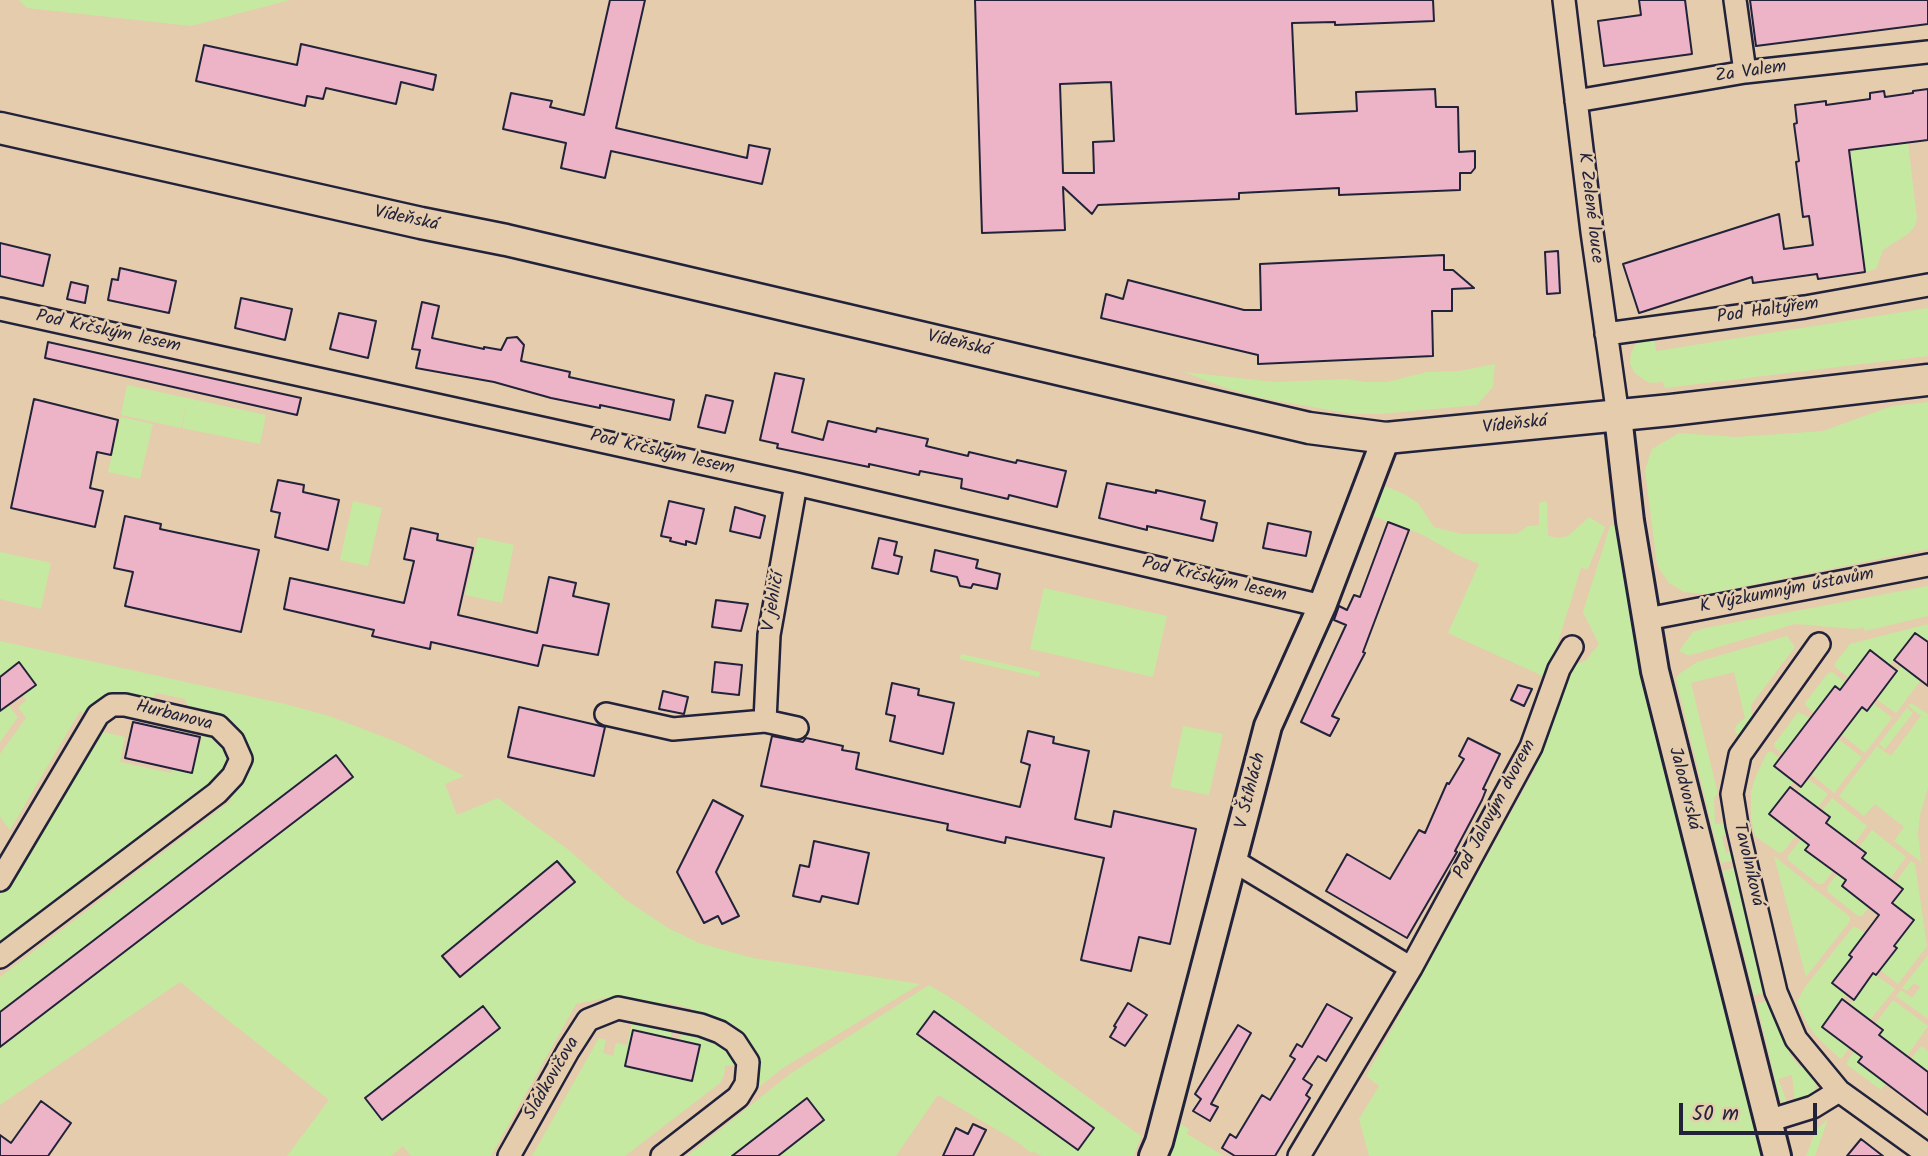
<!DOCTYPE html>
<meta charset="utf-8">
<style>
body{margin:0}
#map{position:relative;width:1928px;height:1156px;overflow:hidden;background:#e4ccad;font-family:Kalam,sans-serif}
canvas{display:block}
.scale{position:absolute;left:1679px;top:1103px;width:138px;height:32px;box-sizing:border-box;border:4px solid #22223b;border-top:0;padding-left:9px;font-size:21px;line-height:24px;white-space:nowrap;color:#22223b;-webkit-text-stroke:5px #e4ccad;paint-order:stroke}
</style>
<div id="map">
<canvas width="1928" height="1156"></canvas>
<div class="scale">50 m</div>
</div>
<script>
const g = document.querySelector('canvas').getContext('2d');
g.lineJoin = 'round';
function fillPath(path, color) { g.fillStyle = color; g.fill(path, 'evenodd'); }
const shape = rows => new Path2D(rows.map(r => 'M' + r).join(''));
function strokePath(path, color, width, dash) { g.strokeStyle = color; g.lineWidth = width; g.lineCap = dash ? 'butt' : 'round'; g.setLineDash(dash || []); g.stroke(path); }
function drawText(font, color, halo, rows, align = 'center') {
  g.font = font + ' Kalam,sans-serif'; g.lineWidth = 5; g.setLineDash([]); g.textBaseline = 'middle'; g.strokeStyle = halo; g.fillStyle = color; for (const [text, x, y, turn = 0] of rows) {
    g.save(); g.translate(x, y); g.rotate((+turn || 0) * Math.PI / 180); g.textAlign = isNaN(turn) ? turn : align; if (halo) g.strokeText(text, 0, 0); g.fillText(text, 0, 0); g.restore();
  }
}
const green = shape([
 [19,0,290,0,191,26,27,8],
 [1908,143,1917,218,1915,226,1908,234,1883,250,1876,269,1865,272,1850,154,1853,150],
 [1928,308,1928,356,1665,388,1663,382,1650,383,1641,378,1634,372,1630,363,1631,353,1637,341,1654,337,1656,351],
 [1495,364,1493,387,1477,405,1379,414,1352,414,1262,398,1223,387,1184,372,1275,382,1347,379,1366,382,1387,382,1427,372,1460,371],
 [127,385,266,415,260,444,182,428,187,402,181,428,121,415],
 [1928,402,1928,549,1707,594,1684,592,1669,583,1657,565,1645,470,1652,449,1679,433,1736,437,1823,431,1892,406],
 [121,417,153,424,140,479,108,472],
 [1381,487,1387,487,1404,494,1418,503,1434,527,1461,534,1516,534,1528,526,1539,525,1539,503,1547,501,1548,536,1559,538,1568,536,1589,517,1605,527,1588,569,1581,568,1547,678,1448,633,1479,564,1460,556,1421,534,1370,515],
 [353,501,382,508,368,566,340,560],
 [1619,524,1633,621,1694,883,1763,1156,1369,1156,1359,1119,1379,1086,1366,1076,1535,769,1531,747,1562,671,1586,660,1599,644,1583,612,1610,526],
 [478,537,514,545,502,603,465,595],
 [0,552,51,563,41,609,0,599],
 [1928,586,1928,616,1865,631,1863,627,1856,629,1795,624,1695,654,1687,655,1679,651,1693,632,1705,628],
 [1044,588,1167,616,1153,677,1030,649],
 [1928,624,1928,642,1915,633,1890,665,1870,651,1849,678,1835,667,1835,663,1850,644],
 [1787,636,1795,647,1751,705,1752,727,1743,737,1736,733,1735,729,1737,724,1745,718,1734,672,1691,683,1718,794,1714,798,1715,824,1727,823,1729,834,1722,836,1726,853,1733,851,1735,860,1721,863,1676,679,1679,674,1697,662],
 [0,641,285,704,329,716,397,742,464,776,445,784,457,815,498,798,570,851,626,900,668,928,699,943,753,958,920,984,783,1068,745,1098,755,1073,692,1013,691,1008,665,1003,661,1007,655,1009,605,998,576,1004,491,1156,411,1156,403,1146,391,1156,287,1156,329,1100,180,982,0,1105,0,1047,352,777,336,756,0,1012,0,977,232,800,228,795,233,791,226,721,212,713,188,707,185,699,157,693,150,700,123,695,87,715,80,711,10,830,0,817,0,754,26,718,18,707,27,700,22,695,19,663,0,677],
 [557,861,575,882,460,977,442,956],
 [483,1006,500,1028,382,1120],
 [961,654,1040,672,1039,677,960,659],
 [1903,663,1921,680,1896,713,1876,699],
 [1832,672,1846,683,1840,690,1835,686,1814,713,1807,707,1805,703,1828,673],
 [1873,703,1892,718,1865,753,1841,734,1862,707,1867,711],
 [1911,703,1928,714,1928,788,1920,815,1918,833,1921,862,1894,841,1904,827,1875,804,1864,816,1839,796,1877,746,1891,756,1921,716,1908,706],
 [8,705,18,717,0,742,0,711],
 [1907,708,1913,713,1885,749,1879,744],
 [1798,712,1810,718,1784,754,1774,747,1775,743],
 [1183,726,1223,734,1209,795,1170,787],
 [205,727,216,731,230,755,227,772,0,946,0,886,99,731,125,737,120,762,171,773,173,769,192,773],
 [1838,739,1862,757,1834,793,1811,774],
 [1771,751,1780,759,1774,767,1794,781,1769,814,1796,835,1783,852,1779,853,1755,836,1751,819,1751,791,1755,778,1767,753],
 [1808,779,1828,794,1817,808,1795,795],
 [1832,798,1867,826,1854,844,1826,823,1822,811],
 [1872,830,1906,857,1890,879,1862,858,1866,853,1859,847],
 [1801,839,1809,845,1806,850,1833,871,1823,884,1818,884,1788,860,1788,856],
 [1774,856,1850,917,1850,921,1806,977],
 [1911,861,1915,864,1927,946,1898,984,1880,970,1897,948,1894,946,1914,920,1892,903,1902,889,1895,883],
 [1737,867,1768,992,1754,995,1723,871],
 [1837,874,1846,880,1842,886,1869,907,1862,916,1858,916,1828,892,1827,887],
 [1853,927,1856,927,1865,933,1849,954,1852,957,1832,982,1847,994,1822,1026,1849,1048,1842,1058,1839,1058,1818,1038,1808,1025,1797,1002,1805,987],
 [1928,955,1928,1019,1896,996,1901,990,1912,998,1920,987,1914,983,1907,991,1902,988],
 [1873,973,1895,989,1870,1020,1848,1008],
 [929,985,959,1003,1141,1136,1134,1156,1041,1156,1033,1151,1031,1153,1016,1141,938,1095,896,1156,778,1156,824,1120,807,1098,732,1156,687,1156,790,1074],
 [934,1011,1094,1127,1078,1150,917,1034],
 [1770,1000,1795,1049,1789,1054,1800,1067,1806,1062,1818,1076,1814,1093,1808,1100,1795,1104,1792,1075,1778,1079,1788,1104,1780,1100,1757,1004],
 [1893,1000,1928,1026,1907,1056,1879,1035,1875,1024],
 [633,1019,672,1027,671,1038,633,1030,625,1066,692,1081,700,1045,679,1040,683,1031,718,1038,730,1047,739,1064,725,1066,724,1075,720,1083,625,1156,532,1156,599,1038,606,1040,603,1053,613,1056,616,1043,627,1045],
 [1921,1046,1928,1051,1928,1072,1911,1059],
 [1854,1051,1862,1057,1858,1062,1886,1083,1881,1090,1846,1064],
 [1828,1119,1815,1156,1806,1156,1816,1130],
 [1181,1124,1189,1129,1187,1134,1224,1156,1169,1156]
]);
const building = shape([
 [610,0,645,0,616,128,747,158,749,145,770,149,762,184,611,151,605,178,561,168,566,143,503,129,511,93,552,101,550,107,584,115,610,0],
 [975,0,1433,0,1434,21,1335,25,1335,22,1292,23,1296,114,1357,111,1356,92,1435,89,1436,107,1458,107,1459,152,1475,151,1475,168,1471,173,1460,173,1460,190,1339,195,1339,188,1239,193,1239,199,1098,205,1092,214,1063,187,1065,230,982,233,975,0],
 [1111,82,1114,141,1093,142,1094,173,1063,173,1060,84,1111,82],
 [1639,0,1685,0,1692,54,1604,66,1598,21,1641,15,1639,0],
 [1750,0,1928,0,1928,24,1756,46,1750,0],
 [301,44,436,75,433,90,401,82,396,104,326,88,323,99,307,96,305,106,196,81,204,45,297,65,301,44],
 [1928,89,1928,140,1849,150,1865,272,1818,279,1817,274,1753,283,1752,277,1639,313,1623,264,1779,214,1784,249,1813,245,1809,216,1803,217,1796,162,1799,161,1794,124,1797,123,1795,105,1826,101,1826,105,1870,99,1870,93,1884,91,1885,97,1913,93,1913,91,1928,89],
 [0,243,50,255,43,286,0,276,0,243],
 [1558,251,1560,293,1547,294,1545,252,1558,251],
 [1444,255,1444,270,1453,270,1474,288,1452,289,1452,311,1432,311,1433,356,1258,364,1258,355,1101,318,1106,294,1123,299,1128,280,1244,310,1261,310,1260,264,1444,255],
 [120,268,176,281,169,313,108,300,112,279,118,280,120,268],
 [71,282,88,286,85,303,67,299,71,282],
 [241,298,292,309,285,340,235,328,241,298],
 [422,302,439,306,432,338,484,349,484,347,501,350,507,338,517,337,524,345,521,361,570,372,569,377,674,400,670,420,600,405,600,408,551,398,494,382,416,368,420,350,412,349,422,302],
 [339,313,376,321,368,358,330,349,339,313],
 [48,342,301,398,297,415,45,358,48,342],
 [775,373,804,379,792,432,823,440,828,421,876,432,877,428,928,439,926,446,968,456,969,452,1016,463,1017,460,1066,471,1057,507,1009,495,1008,499,961,488,962,479,920,471,919,475,869,464,869,467,777,448,778,444,760,440,775,373],
 [706,395,733,401,725,433,698,427,706,395],
 [34,399,118,420,111,455,97,452,90,488,103,491,95,527,11,508,34,399],
 [278,480,304,485,303,492,339,500,328,550,275,537,280,513,271,511,278,480],
 [1107,483,1156,493,1156,490,1205,501,1201,519,1217,523,1213,541,1147,526,1147,530,1099,518,1107,483],
 [669,501,704,509,696,544,686,541,686,545,670,541,671,538,661,536,669,501],
 [735,507,765,516,760,538,730,531,735,507],
 [125,516,161,524,160,529,259,550,241,632,125,606,133,572,114,568,125,516],
 [1388,522,1409,530,1363,652,1365,653,1332,716,1339,719,1330,736,1301,722,1346,625,1334,620,1339,606,1347,610,1354,595,1360,597,1388,522],
 [1268,523,1311,532,1306,556,1263,548,1268,523],
 [411,528,438,534,437,540,473,548,458,615,537,633,549,577,576,583,573,596,609,604,598,655,543,645,538,666,431,642,430,649,372,636,374,630,284,609,290,578,404,603,414,561,404,559,411,528],
 [879,538,897,542,894,555,902,557,898,574,872,568,879,538],
 [935,550,978,560,976,568,1000,574,997,589,973,584,971,588,960,586,957,577,931,571,935,550],
 [716,600,748,604,741,631,712,627,716,600],
 [1915,633,1928,642,1928,686,1894,660,1915,633],
 [1870,650,1897,671,1867,711,1862,707,1801,787,1774,766,1835,686,1840,690,1870,650],
 [19,662,36,685,0,711,0,677,19,662],
 [715,662,742,665,739,695,712,692,715,662],
 [892,683,919,689,918,695,954,703,943,754,890,741,895,716,886,714,892,683],
 [1518,685,1532,689,1524,706,1511,700,1518,685],
 [663,691,688,697,684,714,659,709,663,691],
 [519,707,605,727,594,776,508,757,519,707],
 [133,722,200,737,192,773,125,758,133,722],
 [1028,731,1054,737,1053,743,1089,751,1075,819,1111,827,1114,811,1196,829,1170,944,1139,937,1131,971,1081,960,1104,858,1006,837,1005,843,947,830,948,824,761,786,772,736,803,742,806,738,843,746,842,750,859,753,856,769,1020,807,1030,765,1021,762,1028,731],
 [1468,738,1500,754,1483,789,1486,790,1482,800,1455,851,1457,852,1407,938,1326,891,1347,854,1390,879,1419,830,1425,833,1447,783,1449,784,1464,759,1459,756,1468,738],
 [336,755,353,777,0,1047,0,1012,336,755],
 [1790,787,1830,817,1826,823,1866,853,1862,858,1903,889,1892,903,1914,920,1894,946,1897,948,1876,975,1873,973,1854,1000,1832,983,1852,957,1849,955,1879,915,1842,886,1846,880,1805,850,1809,845,1769,814,1790,787],
 [713,800,743,816,716,872,739,916,722,924,718,916,704,923,677,872,713,800],
 [814,841,869,853,858,904,822,896,820,902,793,896,800,865,809,867,814,841],
 [557,861,575,882,460,977,442,956,557,861],
 [1842,999,1883,1030,1879,1035,1928,1072,1928,1115,1858,1062,1862,1057,1822,1027,1842,999],
 [1128,1003,1147,1015,1125,1046,1110,1037,1116,1027,1114,1026,1128,1003],
 [1327,1004,1352,1018,1326,1061,1318,1056,1303,1079,1312,1085,1306,1095,1310,1098,1275,1156,1235,1156,1222,1148,1230,1134,1236,1138,1262,1095,1270,1100,1295,1059,1290,1056,1297,1044,1302,1047,1327,1004],
 [483,1006,500,1028,382,1120,365,1098,483,1006],
 [934,1011,1094,1128,1078,1150,917,1034,934,1011],
 [1238,1025,1251,1033,1211,1104,1218,1107,1210,1121,1193,1111,1201,1099,1195,1094,1238,1025],
 [633,1030,700,1045,692,1081,625,1066,633,1030],
 [807,1098,824,1120,778,1156,732,1156,807,1098],
 [41,1101,71,1123,48,1156,0,1156,0,1135,11,1143,41,1101],
 [973,1124,986,1130,973,1156,943,1156,956,1128,968,1134,973,1124],
 [1861,1139,1883,1156,1847,1156,1861,1139]
]);
const minor = shape([
 [1564,0,1592,232,1618,416],
 [1735,0,1745,72],
 [1576,101,1745,72,1928,52],
 [0,309,796,484,1322,606],
 [1606,334,1805,307,1928,285],
 [1647,619,1928,565],
 [1819,644,1740,755,1732,794,1737,825,1776,992,1796,1039,1839,1091,1928,1155],
 [606,714,673,729,765,721,797,728],
 [765,721,769,635,796,484],
 [1234,861,1411,968],
 [0,880,98,715,112,705,125,705,218,726,233,741,241,759,233,776,217,793,0,957],
 [1768,1121,1813,1107,1839,1091],
 [509,1156,568,1051,588,1020,618,1008,701,1025,720,1032,735,1042,748,1062,746,1084,738,1097,662,1156],
 [1299,1156,1411,968,1531,747,1559,669,1572,647]
]);
const tertiary = shape([
 [1618,416,1630,521,1655,671,1777,1156],
 [1153,1156,1159,1142,1268,726,1322,606,1386,438]
]);
const secondary = shape([
 [0,128,421,223,506,240,1309,428,1386,438,1671,410,1928,380]
]);
const streetNames = [
 ["Za Valem",1751,73,-8],
 ["K Zelené louce",1589,208,83],
 ["Vídeňská",406,220,12],
 ["Pod Haltýřem",1768,312,-8],
 ["Pod Krčským lesem",108,333,12],
 ["Vídeňská",959,345,13],
 ["Vídeňská",1515,426,-6],
 ["Pod Krčským lesem",662,454,13],
 ["Pod Krčským lesem",1214,581,13],
 ["K Výzkumným ústavům",1787,592,-11],
 ["V jehličí",775,602,-80],
 ["Hurbanova",174,717,14],
 ["Jalodvorská",1683,789,76],
 ["V Štíhlách",1252,791,-76],
 ["Pod Jalovým dvorem",1496,810,-62],
 ["Tavolníková",1747,865,77],
 ["Sládkovičova",553,1079,-60]
];
fillPath(green, '#c6e9a2');
fillPath(building, '#edb4c7');
strokePath(building, '#22223b', 2);
strokePath(minor, '#22223b', 26);
strokePath(tertiary, '#22223b', 32);
strokePath(secondary, '#22223b', 35);
strokePath(minor, '#e4ccad', 21);
strokePath(tertiary, '#e4ccad', 26);
strokePath(secondary, '#e4ccad', 30);
drawText('18px', '#22223b', '#e4ccad', streetNames);
</script>
